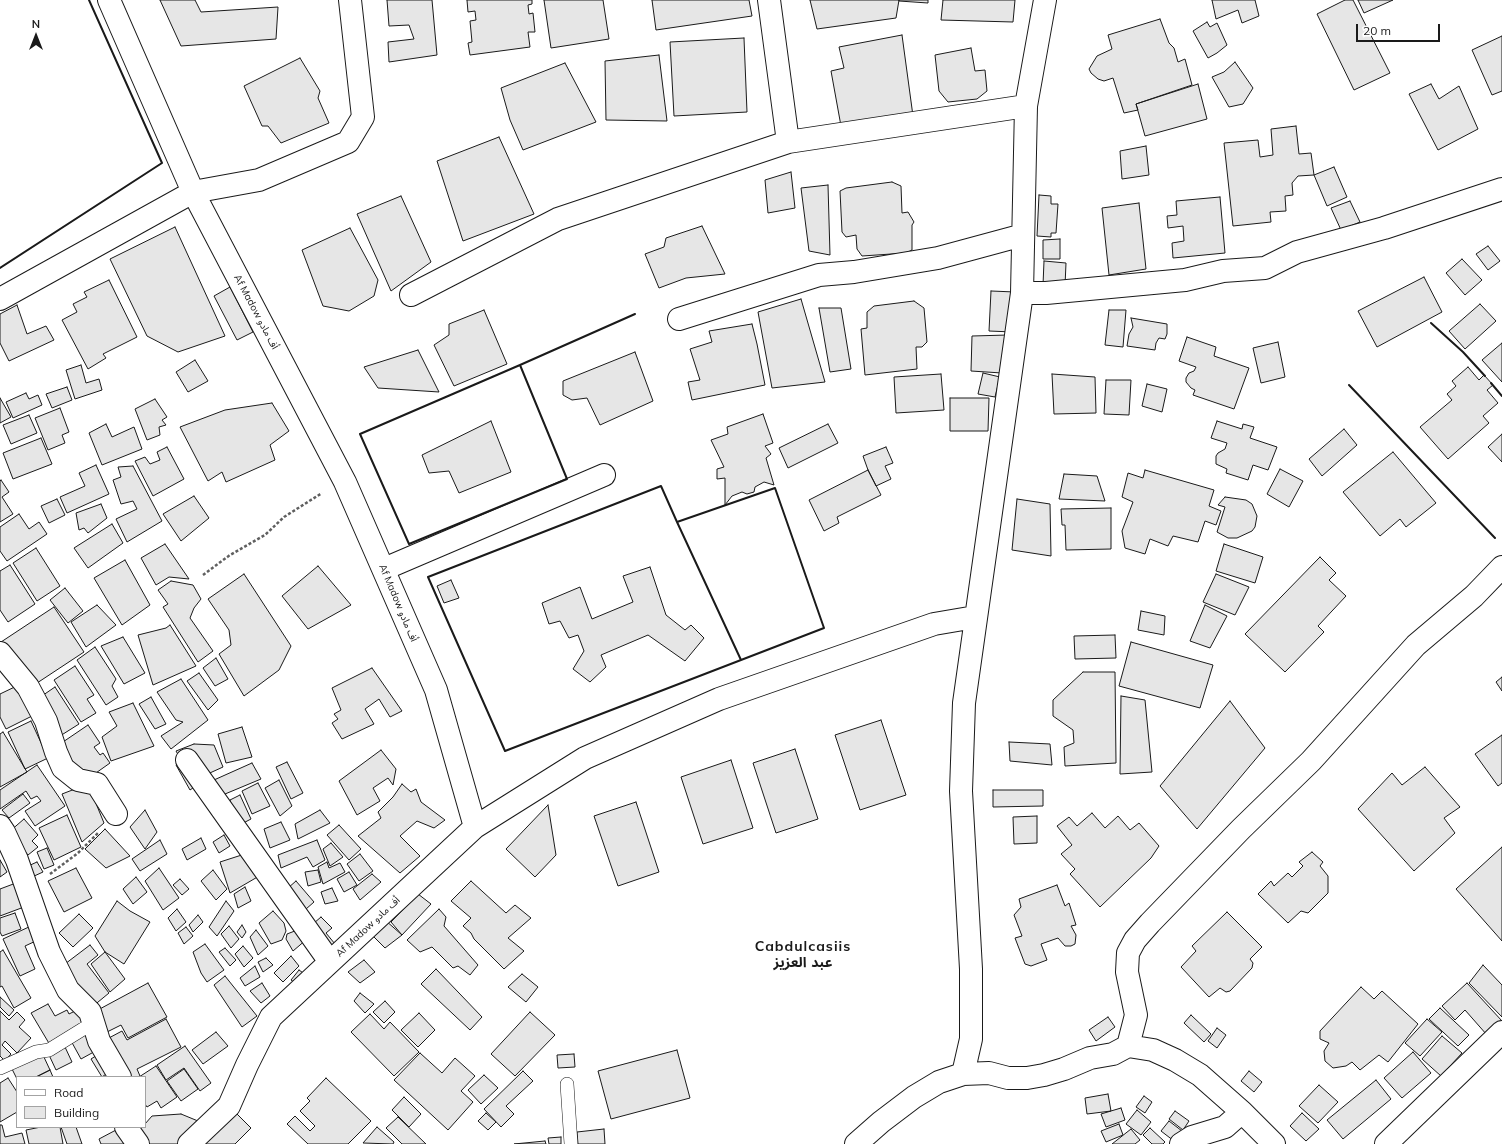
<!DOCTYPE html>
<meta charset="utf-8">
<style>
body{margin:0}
#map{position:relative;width:1502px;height:1144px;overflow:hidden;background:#fff;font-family:Mulish,sans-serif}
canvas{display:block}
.legend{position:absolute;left:16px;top:1076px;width:130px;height:52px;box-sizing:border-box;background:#fff;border:1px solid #a3a3a3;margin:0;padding:5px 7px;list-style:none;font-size:12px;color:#1a1a1a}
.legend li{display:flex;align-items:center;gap:8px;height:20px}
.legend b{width:20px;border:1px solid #a3a3a3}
.north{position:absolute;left:16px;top:16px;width:40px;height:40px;-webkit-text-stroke:3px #fff;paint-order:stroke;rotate:0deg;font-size:11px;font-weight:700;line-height:16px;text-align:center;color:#1a1a1a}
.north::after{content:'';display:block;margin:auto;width:14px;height:18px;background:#1a1a1a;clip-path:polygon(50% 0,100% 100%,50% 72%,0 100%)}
.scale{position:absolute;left:1356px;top:24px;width:84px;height:18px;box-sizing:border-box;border:2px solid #1a1a1a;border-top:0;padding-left:5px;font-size:12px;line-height:14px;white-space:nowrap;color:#1a1a1a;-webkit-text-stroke:3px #fff;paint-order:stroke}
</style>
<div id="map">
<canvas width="1502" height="1144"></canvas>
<ul class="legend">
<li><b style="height:5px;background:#fff"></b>Road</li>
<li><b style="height:11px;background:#e6e6e6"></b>Building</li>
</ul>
<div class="north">N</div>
<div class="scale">20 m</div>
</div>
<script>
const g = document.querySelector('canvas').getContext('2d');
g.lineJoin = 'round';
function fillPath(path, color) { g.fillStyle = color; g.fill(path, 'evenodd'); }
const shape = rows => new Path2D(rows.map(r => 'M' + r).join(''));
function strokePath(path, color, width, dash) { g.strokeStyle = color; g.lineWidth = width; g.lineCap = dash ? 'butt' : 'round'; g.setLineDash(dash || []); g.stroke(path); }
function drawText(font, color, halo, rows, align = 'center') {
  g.font = font + ' Mulish,"Noto Sans Arabic",sans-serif'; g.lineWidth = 3; g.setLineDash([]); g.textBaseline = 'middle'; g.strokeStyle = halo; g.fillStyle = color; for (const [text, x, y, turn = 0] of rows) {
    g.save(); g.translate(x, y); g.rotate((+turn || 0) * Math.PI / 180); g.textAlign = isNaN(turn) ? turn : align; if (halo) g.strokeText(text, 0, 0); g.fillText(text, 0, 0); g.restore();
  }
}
const building = shape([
 [160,0,195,0,201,12,278,7,276,39,181,46,160,0],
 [387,0,432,0,437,55,389,62,388,42,414,39,409,25,389,26,387,0],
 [467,0,532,0,532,4,528,5,529,14,533,13,535,32,528,32,530,47,470,55,468,43,472,42,470,21,476,20,475,11,468,12,467,0],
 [544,0,603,0,609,39,551,48,544,0],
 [652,0,749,0,752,16,656,30,652,0],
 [810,0,899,0,896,18,817,29,810,0],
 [899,0,928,0,928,3,899,1,899,0],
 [943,0,1015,0,1013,22,941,20,943,0],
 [1212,0,1255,0,1259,16,1242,23,1238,10,1216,19,1212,0],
 [1345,0,1353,0,1390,73,1354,90,1317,14,1345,0],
 [1358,0,1393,0,1364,13,1358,0],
 [1160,19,1169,43,1174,48,1178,62,1185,59,1192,85,1136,104,1138,110,1124,113,1113,78,1104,81,1098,79,1091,73,1089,69,1097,56,1112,49,1108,35,1160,19],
 [1207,22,1210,27,1217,23,1227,45,1217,53,1208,58,1193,31,1207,22],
 [902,35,913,116,841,126,831,71,844,68,839,47,902,35],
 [1502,36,1502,91,1492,95,1472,50,1502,36],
 [744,38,747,112,674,116,670,42,744,38],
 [971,48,975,71,985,70,987,91,977,99,948,102,939,91,935,55,971,48],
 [659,55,667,121,606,120,605,61,659,55],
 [300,58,320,91,318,98,329,123,281,143,268,126,262,126,244,86,300,58],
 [1235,62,1253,88,1243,104,1229,107,1212,77,1224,72,1235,62],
 [565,63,596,122,523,150,510,120,501,88,565,63],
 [1198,84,1207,119,1145,136,1136,104,1198,84],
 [1431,84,1439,99,1459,86,1478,129,1438,150,1409,94,1431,84],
 [1296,126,1299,154,1311,153,1314,175,1298,176,1292,183,1293,195,1285,196,1286,211,1270,212,1271,222,1233,226,1224,143,1258,140,1260,157,1273,155,1271,129,1296,126],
 [499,137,534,214,463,241,437,161,499,137],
 [1146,146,1149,175,1122,179,1120,151,1146,146],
 [1334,167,1347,197,1327,206,1314,175,1334,167],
 [791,172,795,208,768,213,765,180,791,172],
 [892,182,901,186,902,213,908,212,914,222,912,225,912,250,906,253,862,256,857,249,856,235,846,237,842,232,840,191,846,188,892,182],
 [828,185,830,255,809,251,801,188,828,185],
 [1039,195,1051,196,1051,204,1058,204,1056,233,1051,233,1051,237,1037,236,1039,195],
 [401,196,431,262,391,291,357,214,401,196],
 [1220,197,1225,253,1173,258,1172,243,1184,241,1183,226,1168,228,1167,216,1177,215,1176,201,1220,197],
 [1350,201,1360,222,1341,230,1331,208,1350,201],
 [1139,203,1146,269,1109,275,1102,208,1139,203],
 [702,226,725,274,686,278,659,288,645,254,664,247,666,238,702,226],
 [175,227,225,336,178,352,147,336,110,259,175,227],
 [350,228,378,280,374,296,349,311,323,306,302,250,350,228],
 [1060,239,1060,259,1043,259,1043,240,1060,239],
 [1488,246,1500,261,1488,270,1476,254,1488,246],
 [1462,259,1482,280,1465,295,1446,273,1462,259],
 [1044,261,1066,263,1065,286,1043,285,1044,261],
 [1424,277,1442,312,1377,347,1358,311,1424,277],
 [109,280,137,337,103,354,106,358,88,369,62,320,77,312,73,304,87,297,84,292,109,280],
 [230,287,253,332,237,340,214,296,230,287],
 [991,291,1015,292,1013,332,989,331,991,291],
 [801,299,825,382,772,388,758,312,801,299],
 [914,301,924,308,927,342,922,347,916,347,917,369,865,375,861,329,867,328,867,312,874,306,914,301],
 [1480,304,1496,321,1465,349,1449,331,1480,304],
 [17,305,27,334,46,326,54,340,9,361,0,343,0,314,17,305],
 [819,308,841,308,851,369,830,372,819,308],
 [484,310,507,364,454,386,434,345,449,335,449,324,484,310],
 [1109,310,1126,310,1123,347,1105,345,1109,310],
 [1131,318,1167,324,1167,334,1165,339,1159,338,1156,343,1155,350,1127,346,1129,334,1133,327,1131,318],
 [752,324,757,344,765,385,692,400,688,382,700,380,690,349,712,342,709,331,752,324],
 [1008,335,1002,373,971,371,972,336,1008,335],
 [1187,337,1216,347,1214,356,1249,368,1234,409,1193,395,1195,390,1191,388,1186,382,1186,378,1189,373,1194,371,1196,367,1179,361,1187,337],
 [1278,342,1285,377,1261,383,1253,348,1278,342],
 [1502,343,1502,382,1482,360,1502,343],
 [418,350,439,392,378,388,364,367,418,350],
 [635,352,653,401,600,425,587,398,572,400,563,395,563,381,635,352],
 [195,360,208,381,188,392,176,372,195,360],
 [81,365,86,383,99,379,102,390,75,399,66,370,81,365],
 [1468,367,1479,380,1484,375,1493,385,1487,390,1498,403,1483,416,1489,423,1448,459,1420,427,1452,400,1447,394,1456,386,1452,381,1468,367],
 [983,373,1000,377,995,397,978,394,983,373],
 [941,374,944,410,896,413,894,377,941,374],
 [1052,374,1095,377,1096,413,1054,414,1052,374],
 [1106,380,1131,380,1129,415,1104,414,1106,380],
 [1147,384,1167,389,1162,412,1142,406,1147,384],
 [67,387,72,400,52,408,46,394,67,387],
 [26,393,29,399,38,395,42,405,13,418,6,402,26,393],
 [0,398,11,417,0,423,0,398],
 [950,398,989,398,988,431,950,431,950,398],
 [155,399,167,417,162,420,166,425,159,427,160,435,147,440,135,409,155,399],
 [272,403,289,431,270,445,275,460,226,482,222,472,208,481,180,427,225,410,272,403],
 [60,408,69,432,62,435,65,443,48,450,35,418,60,408],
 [763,414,773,443,765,446,771,454,766,458,774,485,764,482,755,487,754,492,747,494,742,492,732,496,725,505,725,478,717,479,717,469,724,467,711,440,728,434,727,427,763,414],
 [29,415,37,433,11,444,3,425,29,415],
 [491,421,511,472,459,493,449,471,429,473,422,455,491,421],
 [1217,421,1242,429,1243,424,1254,427,1250,438,1277,447,1268,470,1253,465,1248,480,1226,473,1227,469,1216,464,1216,456,1218,453,1225,449,1227,443,1211,438,1217,421],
 [106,424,112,437,134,427,142,449,102,465,89,433,106,424],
 [828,424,838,443,788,468,779,448,828,424],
 [1344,429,1357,445,1322,476,1309,459,1344,429],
 [1502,434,1502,462,1488,447,1502,434],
 [41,438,52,464,13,479,3,453,41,438],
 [167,447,184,479,153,496,135,461,145,457,150,464,160,460,157,452,167,447],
 [886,447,893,463,885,466,891,479,876,486,868,470,863,456,886,447],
 [1393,452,1436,503,1406,527,1400,519,1380,536,1343,492,1393,452],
 [96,465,109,494,67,513,60,497,85,486,79,473,96,465],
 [133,466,162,521,127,542,116,519,137,509,133,501,121,504,113,480,121,477,118,467,133,466],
 [1280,469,1303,481,1289,507,1267,494,1280,469],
 [868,470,881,495,837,517,839,523,824,531,809,500,868,470],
 [1145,470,1214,490,1209,506,1221,511,1216,525,1205,521,1198,542,1173,536,1168,546,1150,539,1145,554,1125,548,1122,531,1133,502,1122,497,1128,473,1143,478,1145,470],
 [1064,474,1097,476,1105,501,1059,499,1064,474],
 [1,480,9,492,2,497,13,514,0,522,0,481,1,480],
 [194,496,209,518,181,541,163,514,194,496],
 [1225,497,1246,500,1252,504,1257,516,1255,527,1252,531,1237,538,1228,538,1217,532,1225,507,1218,505,1225,497],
 [57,499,65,515,49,523,41,506,57,499],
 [1017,499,1050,504,1051,556,1012,550,1017,499],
 [101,504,107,518,88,533,84,528,79,530,76,513,101,504],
 [1111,508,1111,549,1066,550,1065,525,1062,525,1061,509,1111,508],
 [19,514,29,529,39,522,47,534,7,561,0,551,0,527,19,514],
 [112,524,123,543,88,568,74,548,112,524],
 [165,544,189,579,169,577,156,585,141,558,165,544],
 [1224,544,1263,557,1255,583,1216,571,1224,544],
 [36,548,60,586,37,601,13,563,36,548],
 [1320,557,1336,573,1329,580,1346,596,1318,626,1324,632,1285,672,1245,634,1320,557],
 [125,560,150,605,122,625,94,578,125,560],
 [10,565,35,604,8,622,0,610,0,571,10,565],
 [318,566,351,605,308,629,282,596,318,566],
 [650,567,666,615,685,630,691,625,704,638,685,661,648,635,601,655,606,667,590,682,573,669,584,651,578,635,569,638,560,621,549,624,542,603,580,587,592,619,633,602,623,576,650,567],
 [244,574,291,646,279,670,244,696,219,654,231,645,229,630,208,599,244,574],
 [1216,574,1249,587,1235,615,1203,602,1216,574],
 [451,580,459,598,444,603,437,586,451,580],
 [171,581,193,585,201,599,194,608,190,618,213,651,198,662,163,607,168,604,158,590,171,581],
 [65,588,83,611,68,623,50,600,65,588],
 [97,605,116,625,86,647,71,622,97,605],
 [1205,605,1227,616,1210,648,1190,641,1205,605],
 [54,607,84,652,31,687,1,642,54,607],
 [1141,611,1165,616,1164,635,1138,630,1141,611],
 [170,625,196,666,153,685,138,635,166,628,170,625],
 [1115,635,1116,658,1075,659,1074,636,1115,635],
 [123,637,145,673,124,684,101,646,123,637],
 [1131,642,1213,665,1200,708,1119,686,1131,642],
 [95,647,116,679,112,686,118,697,106,705,77,660,95,647],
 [216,658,228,679,215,686,203,668,216,658],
 [75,666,94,695,87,699,96,713,81,722,54,680,75,666],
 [372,668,402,711,390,717,379,699,365,709,374,724,342,739,332,723,338,719,334,714,341,710,332,688,372,668],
 [1083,672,1115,672,1116,763,1065,766,1064,747,1074,743,1073,730,1053,716,1053,700,1083,672],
 [199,673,218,700,208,710,187,681,199,673],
 [1502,677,1502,691,1496,682,1502,677],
 [181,679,208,720,171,749,161,736,183,722,176,720,157,692,181,679],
 [23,683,38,713,6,729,0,717,0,694,23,683],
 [55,687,79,724,60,736,36,700,55,687],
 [1121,696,1145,700,1152,772,1120,774,1121,696],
 [151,697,166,724,155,729,139,704,151,697],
 [1230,701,1265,748,1197,829,1160,786,1230,701],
 [133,703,154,746,111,761,102,737,117,726,109,712,133,703],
 [881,720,906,795,860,810,835,735,881,720],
 [31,721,48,758,25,769,8,732,31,721],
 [88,725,100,743,94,747,100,755,103,753,110,763,86,780,60,744,88,725],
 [242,727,252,757,226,763,218,734,242,727],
 [3,732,27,772,0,787,0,734,3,732],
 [1502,735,1502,783,1498,786,1475,754,1502,735],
 [1009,742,1050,744,1052,765,1010,761,1009,742],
 [194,744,214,745,223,767,201,777,180,758,176,751,194,744],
 [795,749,818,819,776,833,753,763,795,749],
 [381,750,396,769,393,785,388,778,373,788,380,801,357,815,339,781,381,750],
 [187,759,200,783,190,790,176,765,187,759],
 [731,760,753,828,703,844,681,777,731,760],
 [287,762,303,793,291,799,276,767,287,762],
 [252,763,261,779,213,799,205,784,252,763],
 [37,765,65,806,35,826,25,811,41,801,37,796,31,799,26,791,0,809,0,790,37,765],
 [1425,767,1460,807,1444,818,1455,833,1414,871,1358,809,1392,773,1402,785,1425,767],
 [279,780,292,806,280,816,265,788,279,780],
 [258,783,270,806,252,814,242,791,258,783],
 [88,784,104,823,82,842,62,794,88,784],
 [402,784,411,792,416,789,421,802,445,820,434,828,417,821,400,836,420,856,400,873,358,836,381,818,378,812,393,797,402,784],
 [993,790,1043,790,1043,806,993,807,993,790],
 [23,794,30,803,9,818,2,810,23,794],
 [240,795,251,819,226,832,233,813,230,800,240,795],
 [636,802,659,872,618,886,594,816,636,802],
 [548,805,556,855,535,877,506,849,548,805],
 [145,810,157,832,145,849,130,827,145,810],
 [320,810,330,823,298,839,295,824,320,810],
 [1092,813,1105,828,1118,816,1130,830,1139,823,1159,846,1151,858,1100,907,1070,874,1075,869,1061,854,1072,845,1057,826,1069,817,1077,826,1092,813],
 [67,815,81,847,54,860,39,828,67,815],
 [1037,816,1037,843,1014,844,1013,817,1037,816],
 [24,819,38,835,32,841,38,847,28,855,9,832,24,819],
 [281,822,290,840,270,848,264,829,281,822],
 [339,825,361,849,349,860,327,835,339,825],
 [105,829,130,856,106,868,85,849,105,829],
 [224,835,230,846,219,853,213,842,224,835],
 [201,838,206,849,187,860,182,849,201,838],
 [160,840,167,854,140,871,132,859,160,840],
 [317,840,325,860,313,867,307,857,281,868,278,855,317,840],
 [331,843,343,857,330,866,323,849,331,843],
 [1502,847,1502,941,1456,889,1502,847],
 [47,848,54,865,44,869,37,852,47,848],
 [251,852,266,872,230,893,220,862,251,852],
 [1312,852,1323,862,1320,866,1328,876,1328,893,1308,913,1301,911,1288,923,1258,894,1271,881,1274,886,1288,873,1292,877,1303,866,1299,862,1312,852],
 [360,854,373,871,359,881,347,864,360,854],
 [0,860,7,872,0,877,0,860],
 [37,862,43,872,32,877,26,867,37,862],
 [327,862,329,868,340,863,345,872,323,884,318,867,327,862],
 [76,868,92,898,64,912,48,881,76,868],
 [159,868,179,898,163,910,145,881,159,868],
 [213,870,227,889,216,900,201,881,213,870],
 [318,870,321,882,308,886,305,872,318,870],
 [349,872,357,885,344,892,337,879,349,872],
 [372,874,381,882,360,900,353,889,372,874],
 [136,877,147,892,133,904,123,889,136,877],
 [180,879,189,889,182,895,173,885,180,879],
 [296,881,314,902,306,909,288,888,296,881],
 [471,881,506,913,515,905,531,918,508,938,524,951,504,969,474,939,471,933,463,926,471,918,451,901,471,881],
 [16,883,24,907,0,916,0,889,16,883],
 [1057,885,1065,906,1069,903,1076,925,1071,926,1076,935,1075,944,1071,946,1065,946,1058,938,1041,944,1047,960,1031,966,1025,964,1015,938,1022,936,1014,915,1021,907,1019,899,1057,885],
 [245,887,251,901,238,908,234,894,245,887],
 [332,888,338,901,325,904,321,892,332,888],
 [418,894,431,904,402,935,391,922,418,894],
 [117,901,130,911,150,922,124,964,105,952,95,936,117,901],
 [226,901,234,911,217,936,209,927,226,901],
 [177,909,186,922,176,931,168,918,177,909],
 [439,909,446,917,444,926,478,965,470,975,458,966,453,968,432,947,420,952,407,940,439,909],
 [273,911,284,923,286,931,282,940,271,944,259,923,273,911],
 [1227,912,1262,947,1250,959,1253,963,1252,968,1230,991,1226,992,1220,988,1209,997,1181,967,1196,951,1192,946,1227,912],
 [15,913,21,929,2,936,0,932,0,918,15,913],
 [79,914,93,928,73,947,59,933,79,914],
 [198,915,203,922,193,932,189,925,198,915],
 [321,917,332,928,326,933,335,944,325,954,306,930,321,917],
 [385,920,402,935,385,948,371,934,385,920],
 [242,925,246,932,242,938,237,932,242,925],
 [31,926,38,940,25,946,35,969,20,976,3,939,31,926],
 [229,926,239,939,231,948,221,934,229,926],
 [186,927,193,936,184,944,178,933,186,927],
 [300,929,307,939,293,951,286,939,287,934,300,929],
 [256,930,268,946,258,955,250,937,256,930],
 [205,944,224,970,207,982,201,973,193,952,205,944],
 [90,945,98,955,87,964,109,993,92,1007,61,967,90,945],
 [243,946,253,958,244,967,235,954,243,946],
 [225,948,236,960,230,966,219,952,225,948],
 [3,950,31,998,14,1008,2,986,0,987,0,952,3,950],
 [105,952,125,979,110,992,91,964,105,952],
 [291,956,299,966,283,982,274,973,291,956],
 [266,958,273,965,263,972,258,962,266,958],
 [364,960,375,972,360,983,348,972,364,960],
 [1483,965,1502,985,1502,1017,1469,983,1483,965],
 [255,966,260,977,245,986,240,978,255,966],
 [436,969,482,1017,470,1030,421,984,436,969],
 [299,970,306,975,298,985,291,980,299,970],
 [522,974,538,987,526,1002,508,987,522,974],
 [225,976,257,1016,242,1027,214,985,225,976],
 [148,983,167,1017,128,1038,121,1025,107,1032,96,1011,148,983],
 [262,983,270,996,261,1003,250,991,262,983],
 [1467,983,1502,1021,1487,1035,1465,1010,1455,1020,1442,1006,1467,983],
 [1361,987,1374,999,1382,991,1418,1024,1388,1062,1379,1055,1360,1070,1352,1062,1346,1066,1333,1068,1325,1061,1324,1051,1329,1043,1320,1039,1320,1031,1361,987],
 [360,993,374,1004,365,1013,354,1001,360,993],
 [0,997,14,1010,9,1016,0,1007,0,997],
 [385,1001,395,1012,384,1023,373,1012,385,1001],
 [48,1004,55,1016,67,1010,69,1014,81,1008,89,1023,50,1045,31,1013,48,1004],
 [1440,1008,1469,1035,1458,1046,1429,1019,1440,1008],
 [0,1011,9,1020,17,1012,25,1020,19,1027,31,1038,17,1053,5,1041,2,1045,11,1054,5,1061,0,1056,0,1011],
 [530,1012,555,1035,515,1076,491,1054,530,1012],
 [419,1013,435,1030,418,1047,401,1030,419,1013],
 [370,1014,384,1029,390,1022,419,1052,394,1076,351,1032,370,1014],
 [1191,1015,1211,1034,1204,1042,1184,1023,1191,1015],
 [1108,1017,1115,1027,1096,1041,1089,1030,1108,1017],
 [166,1019,181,1047,137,1069,140,1076,138,1077,128,1077,107,1039,122,1031,127,1040,166,1019],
 [1427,1019,1442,1032,1420,1056,1405,1043,1427,1019],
 [90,1028,101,1048,81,1059,70,1039,90,1028],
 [1217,1028,1226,1035,1217,1048,1208,1041,1217,1028],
 [216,1032,228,1046,203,1064,192,1050,216,1032],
 [1442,1036,1462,1053,1441,1076,1422,1059,1442,1036],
 [185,1046,211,1083,200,1091,184,1068,166,1080,157,1065,185,1046],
 [65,1047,72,1062,56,1070,49,1055,65,1047],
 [677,1050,690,1098,611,1119,598,1071,677,1050],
 [102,1052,113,1069,102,1077,91,1059,102,1052],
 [1413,1052,1431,1073,1402,1098,1384,1078,1413,1052],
 [420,1053,442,1073,455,1058,475,1076,461,1091,473,1102,448,1130,394,1080,420,1053],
 [574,1054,575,1067,558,1068,557,1055,574,1054],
 [43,1055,50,1070,36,1077,17,1077,17,1079,12,1069,43,1055],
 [156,1066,177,1097,161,1108,157,1101,147,1107,145,1104,145,1077,139,1077,156,1066],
 [184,1069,198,1089,181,1101,167,1081,184,1069],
 [50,1070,53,1077,36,1077,50,1070],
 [523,1071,533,1081,506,1106,514,1114,501,1127,484,1109,523,1071],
 [1249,1071,1262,1082,1254,1092,1241,1081,1249,1071],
 [484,1075,498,1088,481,1104,468,1090,484,1075],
 [8,1078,17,1092,17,1112,0,1122,0,1083,8,1078],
 [326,1078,371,1121,348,1144,308,1144,287,1124,295,1116,310,1131,315,1126,300,1111,310,1101,307,1098,326,1078],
 [1376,1080,1391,1099,1343,1139,1327,1120,1376,1080],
 [1319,1085,1338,1102,1318,1123,1299,1106,1319,1085],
 [1108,1094,1111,1111,1087,1114,1085,1098,1108,1094],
 [1144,1096,1152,1102,1145,1113,1136,1107,1144,1096],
 [404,1097,421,1114,409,1127,392,1110,404,1097],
 [1121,1108,1125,1120,1106,1127,1101,1114,1121,1108],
 [1137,1110,1151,1122,1141,1135,1126,1124,1137,1110],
 [1175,1111,1189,1121,1183,1130,1169,1119,1175,1111],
 [236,1113,251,1128,235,1144,206,1144,205,1142,236,1113],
 [486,1113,496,1122,488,1130,478,1121,486,1113],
 [1302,1113,1319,1129,1306,1141,1290,1126,1302,1113],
 [181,1114,198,1121,185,1144,144,1144,138,1131,142,1127,145,1127,145,1124,152,1116,181,1114],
 [398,1117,426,1144,402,1144,386,1128,398,1117],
 [1169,1121,1182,1131,1174,1141,1161,1131,1169,1121],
 [1119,1124,1123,1135,1106,1142,1101,1131,1119,1124],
 [0,1125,2,1125,5,1137,22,1133,25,1144,0,1144,0,1125],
 [41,1127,60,1127,63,1144,29,1144,26,1130,41,1127],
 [61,1127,76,1127,82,1144,67,1144,61,1127],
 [377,1127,394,1142,393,1144,363,1143,377,1127],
 [1150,1128,1165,1142,1163,1144,1152,1144,1143,1135,1150,1128],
 [604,1129,605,1144,578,1144,577,1132,604,1129],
 [1131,1129,1140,1140,1135,1144,1112,1144,1131,1129],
 [116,1130,124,1144,101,1144,99,1139,116,1130],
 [561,1137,561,1144,549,1144,548,1138,561,1137],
 [545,1141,546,1144,514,1144,545,1141]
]);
const path = shape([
 [203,575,230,555,265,535,284,517,322,493],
 [50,874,78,853,99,832]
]);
const lane = shape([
 [0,1068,36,1052,49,1050,83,1029,94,1024],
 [567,1084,571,1144]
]);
const street = shape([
 [109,0,193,192,345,482,436,690,475,827],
 [769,0,788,142,1026,106],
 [1022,293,1046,293,1185,280,1223,271,1265,268,1297,252,1384,228,1502,189],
 [411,295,558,219,788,142],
 [0,299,193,192,259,180,348,142,363,117,350,0],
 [679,319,819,275,854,272,938,258,1023,235],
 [384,569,604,475],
 [0,653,28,687,46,721,56,752,63,768,78,780,97,784,116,814],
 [187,760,330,962],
 [0,826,4,832,17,860,49,952,68,990,90,1012,99,1041,120,1077],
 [1128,1046,1136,1015,1127,972,1128,953,1135,940,1150,923,1241,829,1311,761,1416,645,1474,596,1502,567],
 [963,1074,971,1039,971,969,961,791,964,703,1022,293,1026,106,1045,0],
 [126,1127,138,1144],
 [189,1144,229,1106,247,1065,271,1017,475,827,585,758,719,699,934,624,975,617],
 [856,1144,881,1122,914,1097,939,1082,963,1074,989,1073,1008,1078,1027,1078,1044,1075,1064,1069,1090,1058,1113,1054,1128,1046,1153,1050,1175,1060,1200,1075,1242,1112,1274,1144],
 [1181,1144,1192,1137,1225,1127,1242,1112],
 [1386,1144,1502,1032]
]);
const wall = shape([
 [0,268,162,163,89,0],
 [1431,323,1463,352,1485,376],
 [520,365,567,479,409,544,360,434,520,365],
 [520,365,635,314],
 [1491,383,1502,396],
 [1349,385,1495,538],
 [677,522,775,488,824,628,741,660,677,522,661,486,428,577,505,751,741,660]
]);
const streetNames = [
 ["Af Madow أف مادو",256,312,62],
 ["Af Madow أف مادو",398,603,67],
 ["Af Madow أف مادو",368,927,-43]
];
const districtNames = [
 ["Cabdulcasiis",803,947],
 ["عبد العزيز",803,963]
];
fillPath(building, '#e6e6e6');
strokePath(building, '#1a1a1a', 1);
strokePath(lane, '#1a1a1a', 14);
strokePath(street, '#1a1a1a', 24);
strokePath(path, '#5f5f5f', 2.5, [3, 2]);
strokePath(lane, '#fff', 13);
strokePath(street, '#fff', 22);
strokePath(wall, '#1a1a1a', 2);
drawText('10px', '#1a1a1a', '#fff', streetNames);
g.letterSpacing = '1px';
drawText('bold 14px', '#1a1a1a', '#fff', districtNames);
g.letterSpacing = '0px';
</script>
